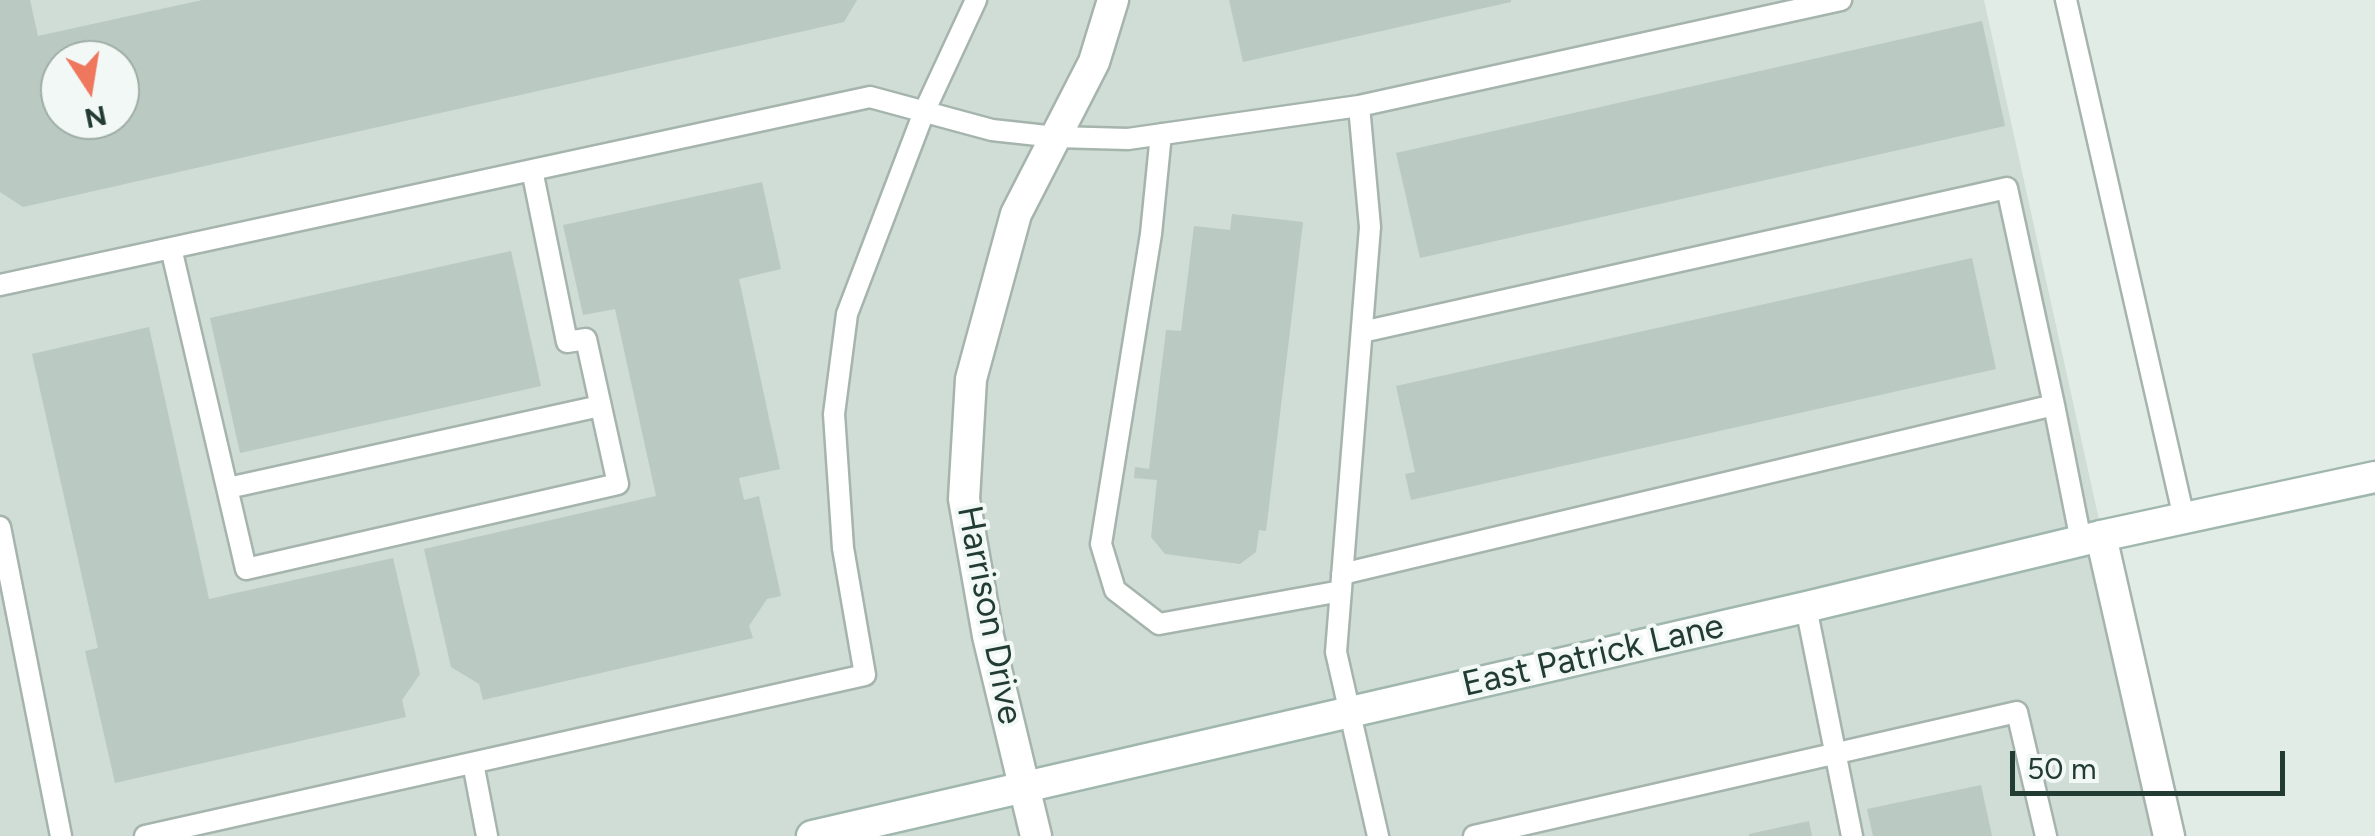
<!DOCTYPE html>
<style>
body{margin:0}
#map{position:relative;width:2375px;height:836px;overflow:hidden;background:#e2ece7;font-family:Figtree,sans-serif}
canvas{display:block}
.north{position:absolute;left:40px;top:40px;width:100px;height:100px;box-sizing:border-box;background:#f2f8f5;border:2px solid #9fada7;border-radius:50%;rotate:168deg;font-size:28px;font-weight:700;line-height:40px;text-align:center;color:#223c33}
.north::after{content:'';display:block;margin:auto;width:35px;height:45px;background:#ee775d;clip-path:polygon(50% 0,100% 100%,50% 72%,0 100%)}
.scale{position:absolute;left:2010px;top:751px;width:275px;height:45px;box-sizing:border-box;border:5px solid #223c33;border-top:0;padding-left:12px;font-size:30px;line-height:35px;white-space:nowrap;color:#223c33;-webkit-text-stroke:8px #f2f8f5;paint-order:stroke}
</style>
<div id="map">
<canvas width="2375" height="836"></canvas>
<div class="north">N</div>
<div class="scale">50 m</div>
</div>
<script>
const g = document.querySelector('canvas').getContext('2d');
g.lineJoin = 'round';
function fillPath(path, color) { g.fillStyle = color; g.fill(path, 'evenodd'); }
const shape = rows => new Path2D(rows.map(r => 'M' + r).join(''));
function strokePath(path, color, width, dash) { g.strokeStyle = color; g.lineWidth = width; g.lineCap = dash ? 'butt' : 'round'; g.setLineDash(dash || []); g.stroke(path); }
function drawText(font, color, halo, rows, align = 'center') {
  g.font = font + ' Figtree,sans-serif'; g.lineWidth = 8; g.setLineDash([]); g.textBaseline = 'middle'; g.strokeStyle = halo; g.fillStyle = color; for (const [text, x, y, turn = 0] of rows) {
    g.save(); g.translate(x, y); g.rotate((+turn || 0) * Math.PI / 180); g.textAlign = isNaN(turn) ? turn : align; if (halo) g.strokeText(text, 0, 0); g.fillText(text, 0, 0); g.restore();
  }
}
const built = shape([
 [0,0,1984,0,2169,836,0,836],
 [60,60,120,60,120,120,60,120]
]);
const building = shape([
 [0,0,30,0,38,36,202,0,857,0,844,22,23,207,0,192],
 [60,60,120,60,120,120,60,120],
 [1229,0,1511,0,1511,2,1243,62],
 [1982,21,2005,126,1420,258,1396,153],
 [762,182,781,269,739,279,780,469,739,478,744,500,759,496,781,596,767,599,749,626,753,638,483,700,479,684,451,667,424,549,656,496,615,309,583,315,563,225],
 [1232,214,1303,222,1266,531,1259,530,1256,552,1240,564,1165,554,1151,537,1157,480,1134,478,1135,467,1149,469,1166,330,1181,331,1194,226,1230,230],
 [511,251,541,386,240,453,210,318],
 [1972,258,1996,369,1411,500,1405,474,1415,472,1396,386],
 [149,327,209,599,393,558,420,674,402,700,406,717,115,783,85,651,98,648,32,354],
 [1981,785,1992,836,1873,836,1867,809],
 [1809,821,1812,836,1749,836,1749,834]
]);
const lane = shape([
 [2066,0,2184,518],
 [1359,106,1370,227,1336,652,1378,836],
 [1161,134,1151,234,1101,544,1115,590,1159,624,1341,591],
 [171,248,246,569,618,484,586,339,567,342,532,170],
 [0,285,870,97,992,130,1056,137,1128,139,1359,106,1841,0],
 [2054,405,2081,541],
 [228,488,600,406],
 [0,527,61,836],
 [1342,574,2054,405,2007,188,1362,332],
 [1806,607,1852,836],
 [473,763,487,836],
 [145,836,865,675,843,548,834,414,847,314,924,112,976,0],
 [1474,836,2017,712,2046,836]
]);
const street = shape([
 [2101,536,2169,836],
 [1036,836,988,636,964,499,971,379,1016,214,1094,62,1113,0]
]);
const secondary = shape([
 [812,836,1806,607,2101,536,2375,477]
]);
const streetNames = [
 ["Harrison Drive",989,615,79],
 ["East Patrick Lane",1593,656,-13]
];
fillPath(built, '#d0dcd6');
fillPath(building, '#bac9c2');
strokePath(lane, '#a5b4ad', 25);
strokePath(street, '#a5b4ad', 35);
strokePath(secondary, '#a0b7ae', 35);
strokePath(lane, '#fff', 20);
strokePath(street, '#fff', 30);
strokePath(secondary, '#fff', 30);
drawText('35px', '#223c33', '#f2f8f5', streetNames);
</script>
